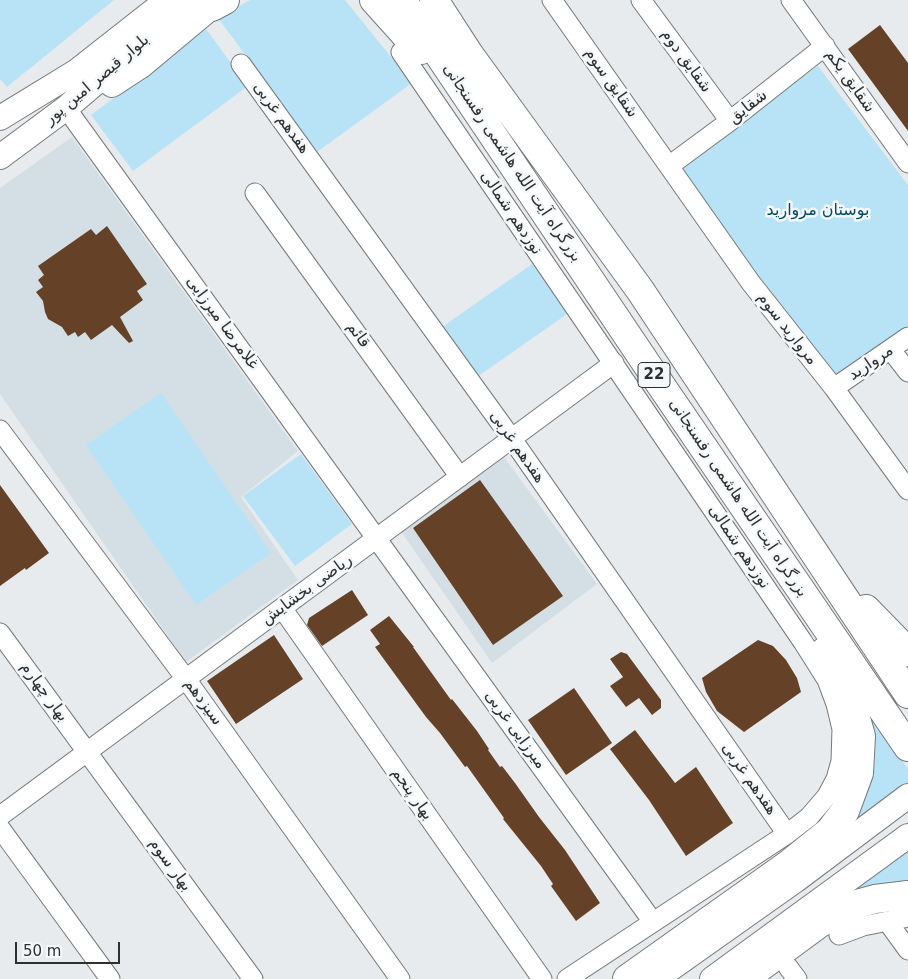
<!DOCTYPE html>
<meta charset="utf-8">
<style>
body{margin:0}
#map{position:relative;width:908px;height:979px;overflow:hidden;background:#e7ebed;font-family:"DejaVu Sans",sans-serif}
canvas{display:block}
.scale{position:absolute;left:15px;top:942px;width:105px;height:22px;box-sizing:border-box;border:2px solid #2e3030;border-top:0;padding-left:6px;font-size:15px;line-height:18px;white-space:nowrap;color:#2e3030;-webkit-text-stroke:4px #f4f8fa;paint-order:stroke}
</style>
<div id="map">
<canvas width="908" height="979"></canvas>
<div class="scale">50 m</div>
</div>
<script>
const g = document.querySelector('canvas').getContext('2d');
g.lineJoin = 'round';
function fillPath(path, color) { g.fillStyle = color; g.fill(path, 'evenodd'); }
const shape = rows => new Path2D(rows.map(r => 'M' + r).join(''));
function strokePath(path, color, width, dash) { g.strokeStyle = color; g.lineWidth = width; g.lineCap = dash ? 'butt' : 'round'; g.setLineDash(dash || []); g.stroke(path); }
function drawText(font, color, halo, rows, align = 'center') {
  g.font = font + ' "DejaVu Sans",Vazirmatn,sans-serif'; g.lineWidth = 5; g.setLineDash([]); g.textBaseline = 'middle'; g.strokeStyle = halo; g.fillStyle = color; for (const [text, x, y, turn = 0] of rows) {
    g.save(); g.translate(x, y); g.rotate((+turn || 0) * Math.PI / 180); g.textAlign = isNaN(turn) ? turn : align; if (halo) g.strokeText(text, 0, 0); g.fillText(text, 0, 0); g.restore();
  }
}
const built = shape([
 [72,137,298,451,241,497,298,580,186,662,0,394,0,188],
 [501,453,597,584,492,663,398,527]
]);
const green = shape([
 [0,0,114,0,7,87,0,79],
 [250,0,345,0,412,83,317,152,218,18],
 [206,29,248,86,133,171,91,115],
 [818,66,908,185,908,328,832,379,678,167],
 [535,262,570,312,477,377,442,327],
 [161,393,271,553,196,605,86,445],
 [301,454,352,524,295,566,243,496],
 [836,662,908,769,908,783,832,837,847,820],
 [908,846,908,886,825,906]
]);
const building = shape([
 [880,25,908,63,908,131,848,49],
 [107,226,147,284,137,291,143,300,120,317,133,341,129,343,112,325,91,340,85,332,78,337,75,332,68,336,62,327,48,319,45,312,43,301,36,292,43,287,38,280,44,275,38,266,91,229,96,235],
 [480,480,563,596,493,645,413,528],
 [0,485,49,553,26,570,25,568,0,586],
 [352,590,368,615,322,646,307,625,309,618],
 [389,616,414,647,413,647,451,700,452,699,477,731,489,749,488,750,500,767,502,766,515,783,539,817,565,850,600,903,576,921,551,886,553,884,541,866,503,819,504,818,467,766,465,767,440,733,426,717,375,647,380,644,370,630],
 [274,635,303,679,236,724,207,681],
 [758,640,773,646,786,660,797,678,801,692,744,732,717,711,706,692,702,678],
 [621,652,627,654,661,700,661,708,652,715,639,698,626,707,610,686,623,677,610,659],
 [574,688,612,743,566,775,528,720],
 [635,730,675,783,696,767,733,823,686,856,649,800,610,749]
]);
const minor = shape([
 [552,0,751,283,834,388,908,490],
 [641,0,730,121],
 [791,0,908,163],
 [401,52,803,642,827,680,836,704,842,729,841,761,836,779,827,796,809,817,787,834,567,979],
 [241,64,512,439,787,834],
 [66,108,653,922],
 [669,166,730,121,825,46],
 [255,193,460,477],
 [891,350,908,372],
 [834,388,908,337],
 [0,430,186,679,400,979],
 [282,608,542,979],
 [0,633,253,979],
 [0,816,614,363],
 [0,828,110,979],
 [887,921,908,950],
 [839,935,863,926,908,917],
 [788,967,797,979]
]);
const major = shape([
 [112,85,141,66,220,0],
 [0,118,77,71,166,1],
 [0,157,66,108,193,0],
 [656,979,796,880,908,796],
 [712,979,908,836]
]);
const highway = shape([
 [374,0,410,40,421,50],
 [402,0,656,378,908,747],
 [434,0,469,54,640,290,908,694],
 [212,7,225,0],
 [866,609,908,652],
 [627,979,789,864,830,831,845,811,859,773,861,736,855,715,847,694,825,651],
 [744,979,820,923,841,912,857,904,875,899,908,895]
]);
const shields = [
 [654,375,32]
];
const shieldNames = [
 ["22",654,375]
];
const streetNames = [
 ["شقایق دوم",686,61,54],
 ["بلوار قیصر امین پور",97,80,-40],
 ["شقایق یکم",850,81,55],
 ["شقایق سوم",611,83,55],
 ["شقایق",748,107,-38],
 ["هفدهم غربی",281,118,54],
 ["بزرگراه آیت الله هاشمی رفسنجانی",512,163,56],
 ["نوزدهم شمالی",511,213,56],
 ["غلامرضا میرزایی",222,323,54],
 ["مروارید سوم",787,329,52],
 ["قائم",358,335,54],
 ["مروارید",871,363,-34],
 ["هفدهم غربی",517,447,55],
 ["بزرگراه آیت الله هاشمی رفسنجانی",738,498,56],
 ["نوزدهم شمالی",739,547,56],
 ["ریاضی بخشایش",307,590,-36],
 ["بهار چهارم",44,692,54],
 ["سیزدهم",203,702,54],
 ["میرزایی غربی",515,730,54],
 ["هفدهم غربی",749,779,55],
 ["بهار پنجم",412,794,55],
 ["بهار سوم",170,865,54]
];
const parkNames = [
 ["بوستان مروارید",818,211]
];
fillPath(built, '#d4dfe5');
fillPath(green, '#b8e3f6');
fillPath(building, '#654227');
strokePath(minor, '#76797b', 21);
strokePath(major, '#76797b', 26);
strokePath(highway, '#76797b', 30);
strokePath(minor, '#fff', 19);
strokePath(major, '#fff', 24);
strokePath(highway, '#fff', 28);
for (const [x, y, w] of shields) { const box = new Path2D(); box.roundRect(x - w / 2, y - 12.5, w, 25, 4); g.fillStyle = '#f4f8fa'; g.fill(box); strokePath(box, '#2e3030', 1); }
drawText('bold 15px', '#2e3030', null, shieldNames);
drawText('16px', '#2e3030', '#f4f8fa', streetNames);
drawText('16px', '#014a62', '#f4f8fa', parkNames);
</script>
